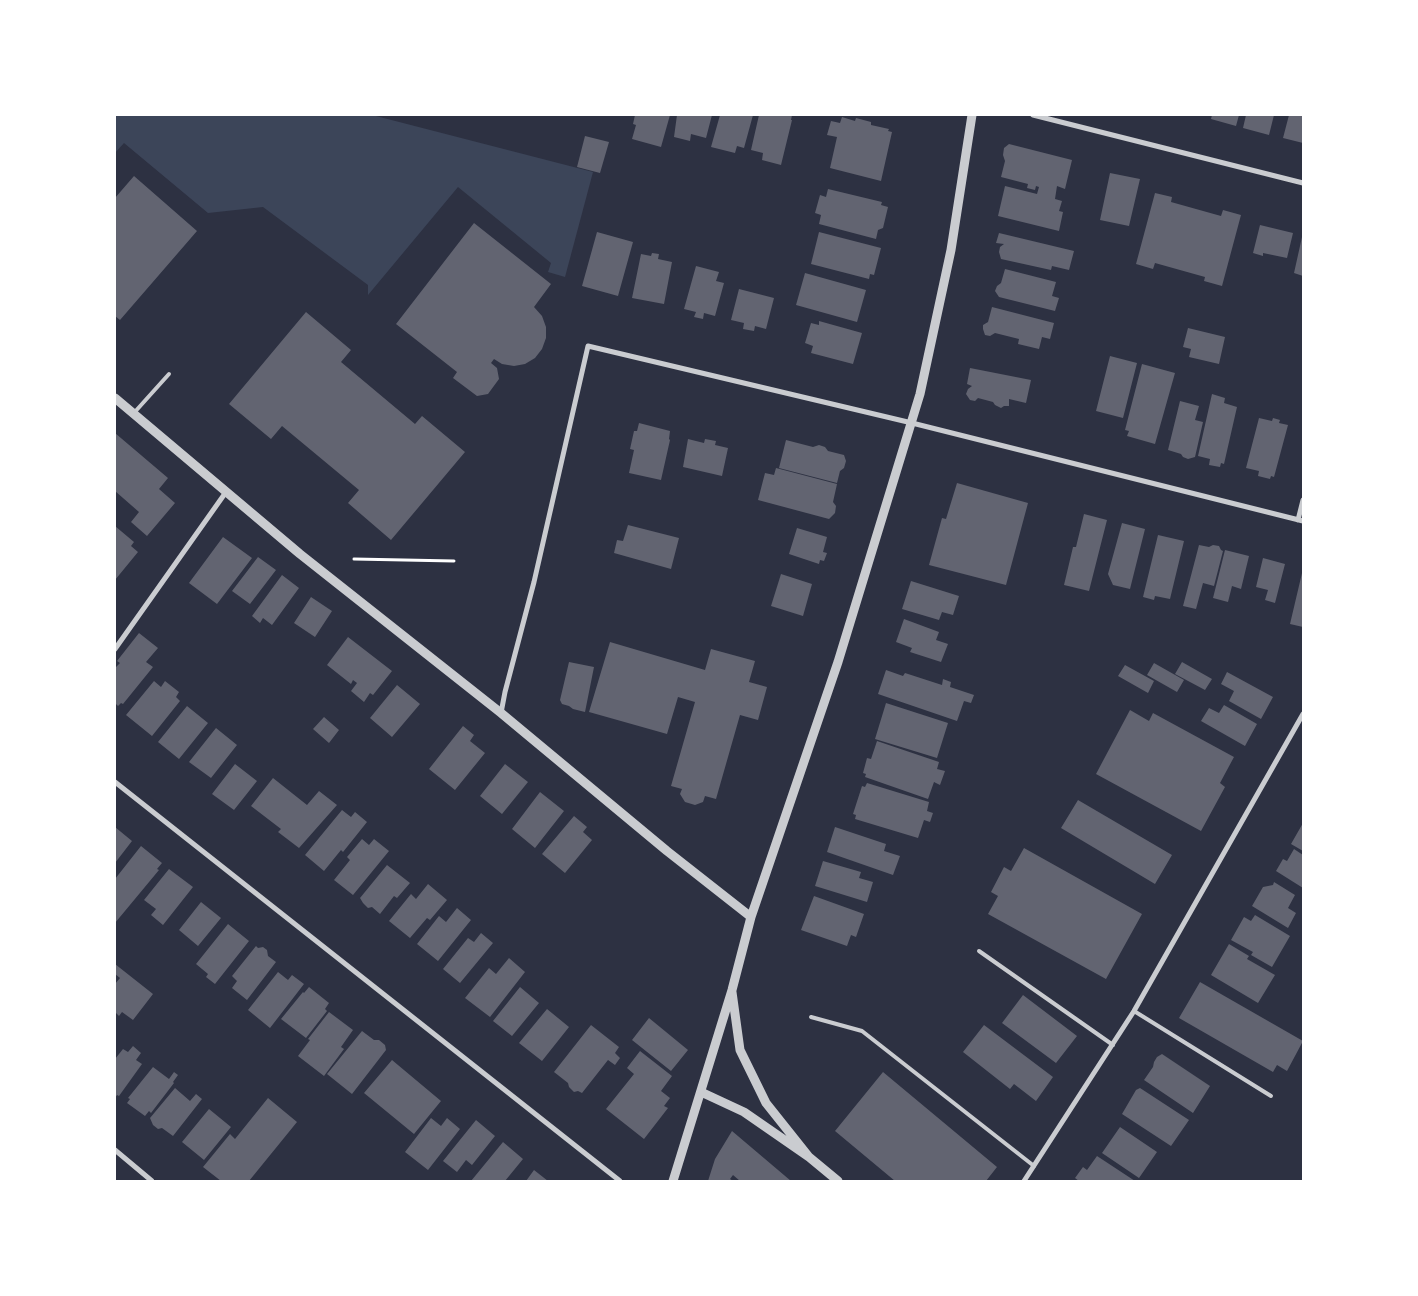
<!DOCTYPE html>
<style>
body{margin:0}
#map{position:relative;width:1418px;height:1296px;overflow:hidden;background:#2d3142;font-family:Literata,serif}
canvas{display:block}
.frame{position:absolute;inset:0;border:116px solid #fff;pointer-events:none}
</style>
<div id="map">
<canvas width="1418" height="1296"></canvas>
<div class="frame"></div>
</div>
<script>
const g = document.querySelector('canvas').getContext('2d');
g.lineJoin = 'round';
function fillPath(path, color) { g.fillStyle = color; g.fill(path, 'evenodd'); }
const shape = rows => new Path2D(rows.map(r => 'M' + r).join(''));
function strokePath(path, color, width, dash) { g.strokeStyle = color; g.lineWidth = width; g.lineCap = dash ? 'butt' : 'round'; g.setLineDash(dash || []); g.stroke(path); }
const green = shape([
 [115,115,372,115,593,172,565,277,548,272,551,263,458,187,368,295,368,285,263,207,208,213,124,143,115,153]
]);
const building = shape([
 [635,115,670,115,661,147,632,139,636,125,633,124],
 [677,115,712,115,706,138,691,134,690,141,674,137],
 [720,115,753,115,744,148,737,146,735,153,711,147],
 [759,115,792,115,791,120,792,120,781,165,762,160,763,153,751,150],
 [1212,115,1239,115,1236,126,1211,119],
 [1246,115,1274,115,1269,135,1243,128],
 [1289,115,1303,115,1303,143,1283,138],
 [842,117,855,121,856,118,871,122,871,125,889,129,888,131,892,132,881,181,830,168,837,137,827,135,831,121,840,123],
 [585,136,609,142,600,173,577,167],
 [1009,144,1072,160,1065,189,1057,186,1055,199,1062,201,1059,211,1063,212,1059,231,998,216,1005,186,1037,194,1039,187,1036,186,1035,190,1027,188,1028,184,1001,177,1005,161,1003,155,1004,148],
 [1110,173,1140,179,1129,226,1100,220],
 [134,176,197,231,120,320,115,316,115,198],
 [828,189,882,202,881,205,888,207,883,228,878,230,876,239,819,224,821,215,815,213,820,195,826,197],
 [1155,193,1172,197,1171,202,1221,216,1223,210,1241,215,1222,286,1204,281,1205,277,1155,263,1153,269,1136,264],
 [474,223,551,284,534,307,542,316,546,327,546,338,542,349,535,358,525,364,514,366,502,364,494,359,491,363,497,368,499,379,488,394,477,396,453,378,457,372,396,324],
 [1260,225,1293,233,1287,258,1263,253,1263,256,1253,253],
 [597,232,633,242,618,296,582,286],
 [819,232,881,248,874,275,870,274,869,279,811,264],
 [999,233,1074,251,1069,270,1052,266,1051,270,1001,259,999,252,1000,247,1004,244,996,243],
 [1302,237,1303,237,1303,276,1294,273],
 [652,253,659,254,658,259,672,262,664,304,632,298,641,254,651,256],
 [696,266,719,272,716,281,724,283,715,316,704,313,703,319,694,317,696,312,684,309],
 [1005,269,1056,282,1052,296,1059,298,1055,311,999,297,995,291,997,286,1001,283],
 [805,273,866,290,857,322,796,305],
 [739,289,774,298,766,329,755,326,754,331,743,329,744,323,731,320],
 [992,307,1054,323,1050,339,1042,337,1039,349,1018,344,1019,339,995,333,990,336,985,335,983,329,983,325,988,322],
 [306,312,351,350,341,362,415,424,422,416,465,452,391,540,348,503,359,490,282,426,271,439,229,404],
 [819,321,862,333,853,364,811,353,813,346,805,343,811,323,819,325],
 [1188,328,1225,337,1219,364,1189,357,1191,349,1183,347],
 [1110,356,1137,363,1123,418,1096,411],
 [1142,364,1175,373,1155,444,1127,436,1129,431,1125,430],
 [970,368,1031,380,1026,403,1009,399,1009,406,1004,406,1001,408,995,405,993,402,978,398,975,401,970,400,966,394,968,389,972,386,967,384],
 [1212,394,1225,398,1224,403,1237,407,1224,464,1221,463,1220,467,1209,465,1210,459,1198,456],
 [1180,401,1199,406,1195,420,1203,422,1195,457,1188,459,1183,457,1181,454,1168,450],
 [1259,418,1272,421,1273,418,1280,420,1279,423,1288,425,1274,477,1271,476,1270,479,1258,476,1259,471,1246,468],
 [639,423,670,431,669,439,670,440,661,480,629,473,634,450,630,449,634,431,637,431],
 [115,433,168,478,159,489,175,503,147,536,131,522,139,512,115,491],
 [688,439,704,443,705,439,716,441,715,445,728,448,722,476,683,467],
 [786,440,813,447,819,445,825,447,828,451,844,455,846,461,844,468,840,471,837,483,779,468],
 [776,468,837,484,833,502,836,506,835,513,829,519,758,500,765,473,774,475],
 [957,483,1028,503,1006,585,929,565,942,518,946,519],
 [1084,514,1107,520,1089,591,1064,585,1073,547,1076,547],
 [1122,523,1145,529,1130,589,1113,585,1108,574],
 [628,525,679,538,671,569,614,553,617,540,623,541],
 [115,526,134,542,131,546,138,552,115,580],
 [797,528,827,537,823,552,827,553,824,561,820,560,819,564,789,554],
 [1158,535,1184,541,1170,599,1155,596,1154,600,1143,597],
 [223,537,252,558,217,604,189,583],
 [1199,545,1209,547,1213,545,1219,546,1221,550,1223,551,1214,586,1203,583,1196,609,1183,606],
 [1225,550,1249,556,1241,589,1232,586,1228,602,1213,598],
 [258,557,276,570,250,604,232,591],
 [1263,558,1285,564,1275,603,1265,600,1268,590,1256,587],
 [1302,573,1303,573,1303,627,1290,624],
 [781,574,812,584,803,616,771,606],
 [282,575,299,588,272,625,263,618,260,623,252,616],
 [911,581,959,596,953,615,942,612,939,620,902,609],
 [311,597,332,611,315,637,294,623],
 [904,619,939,632,936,640,948,644,941,662,910,652,912,648,896,642],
 [139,633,158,648,146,662,153,667,123,704,121,703,118,706,115,703,115,668,120,663,117,661],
 [348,637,392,671,373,695,370,693,364,702,351,691,357,683,353,680,351,684,327,665],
 [610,642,705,670,711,649,755,661,749,682,767,687,758,720,740,715,716,799,705,796,703,802,695,805,685,802,680,794,682,789,671,786,695,702,678,697,667,734,589,712],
 [569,662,594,667,585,712,573,709,569,706,562,704,560,700],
 [1182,662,1212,679,1205,690,1175,674],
 [1154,663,1184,680,1177,692,1147,675],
 [1125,665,1154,681,1148,693,1118,676],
 [886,670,903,676,905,673,942,685,943,679,951,682,950,687,974,695,971,703,964,701,957,721,878,694],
 [1227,672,1273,697,1261,719,1229,701,1234,691,1221,684],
 [154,681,161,687,165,681,179,692,176,697,180,701,152,736,126,715],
 [397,685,420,704,392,737,370,718],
 [886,703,948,723,937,758,875,739],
 [1224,705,1257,724,1245,746,1201,721,1209,708,1219,713],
 [187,706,208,723,179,759,158,742],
 [1130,710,1149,721,1153,713,1234,757,1220,783,1225,787,1201,831,1096,774],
 [324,717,339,730,329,743,313,729],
 [463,726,474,735,470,741,485,753,455,790,429,769],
 [216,728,237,745,211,778,189,762],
 [877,741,939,762,937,769,945,771,940,785,934,782,928,799,865,777,866,774,863,773,867,758,871,759],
 [235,764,257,781,234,810,212,794],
 [505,764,528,782,502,814,480,796],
 [273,778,307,805,319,791,337,805,299,848,278,832,281,829,251,806],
 [867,783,929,802,927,811,933,813,930,822,924,820,918,838,855,819,856,815,853,814,862,786,865,787],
 [540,792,564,811,535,848,512,829],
 [1078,800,1172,855,1155,884,1061,828],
 [342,810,351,817,355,812,367,822,343,852,341,850,324,871,305,855],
 [574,816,587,827,583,832,592,840,565,873,542,854],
 [1303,823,1303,851,1291,844],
 [115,827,132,841,115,863],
 [835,827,886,844,884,851,900,856,893,875,827,852],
 [362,839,369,845,374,839,389,851,353,895,334,880,350,860,347,857],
 [141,846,162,863,157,869,159,870,115,923,115,879],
 [1024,848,1142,914,1106,979,988,914,998,896,991,892,1004,867,1011,871],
 [1294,849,1303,855,1303,888,1276,871,1283,859,1287,861],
 [823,861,861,872,859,878,873,882,867,902,815,886],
 [387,865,410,883,397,898,394,896,380,914,372,907,368,908,363,903,360,898],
 [169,869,193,887,163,925,151,915,156,909,144,900],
 [1274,882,1295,895,1288,908,1296,913,1288,928,1252,906,1263,887,1273,885],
 [428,884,447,900,430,920,427,918,410,938,389,921,411,894,416,899],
 [814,896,864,914,856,937,851,935,847,946,801,930],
 [201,902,221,918,198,946,179,930],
 [457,908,471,920,438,961,417,944,439,916,446,922],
 [1255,915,1290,936,1272,967,1251,955,1253,952,1231,940,1244,917,1251,921],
 [228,924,249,941,215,984,206,977,208,974,196,964],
 [481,933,493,943,460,983,443,969,468,938,474,942],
 [1229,944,1249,956,1247,959,1275,975,1258,1003,1211,975],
 [256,946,258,948,263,947,267,950,268,956,276,962,247,1000,232,988,237,981,232,976],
 [509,958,525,972,490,1017,465,998,489,968,496,974],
 [115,964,153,994,133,1020,122,1012,119,1016,115,1012,115,984,120,978,115,974],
 [278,972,288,980,292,975,304,984,270,1028,248,1010],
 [1200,982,1303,1041,1287,1071,1277,1065,1273,1072,1179,1018],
 [309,987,329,1003,325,1009,327,1011,306,1038,281,1019,303,992,304,993],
 [520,987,539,1003,512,1036,493,1021],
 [1023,995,1077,1036,1056,1063,1002,1023],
 [547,1009,569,1027,542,1061,519,1043],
 [329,1012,353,1030,341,1047,344,1049,324,1076,298,1056,310,1040,308,1039],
 [649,1018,688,1050,671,1071,632,1040],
 [591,1025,619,1047,615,1053,620,1058,615,1065,608,1060,582,1093,578,1091,574,1092,569,1087,568,1083,554,1072],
 [984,1025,1053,1077,1036,1101,1014,1084,1010,1089,963,1052],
 [362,1031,374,1040,379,1040,385,1045,386,1050,352,1094,327,1074],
 [133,1046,141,1053,136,1060,142,1064,119,1096,117,1095,115,1098,115,1059,123,1049,128,1052],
 [640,1051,672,1076,661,1091,670,1098,664,1106,668,1108,644,1139,606,1109,634,1074,627,1068],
 [1162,1054,1210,1086,1193,1113,1144,1080,1153,1067,1154,1062,1157,1057],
 [392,1060,441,1101,414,1134,364,1093],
 [153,1067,169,1079,174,1072,178,1075,173,1082,174,1083,151,1113,149,1111,145,1116,127,1103,130,1099,128,1098],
 [883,1072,997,1167,986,1181,895,1181,835,1131],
 [175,1088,190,1101,196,1094,202,1099,173,1136,162,1128,158,1129,153,1125,150,1118],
 [1140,1088,1189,1120,1171,1146,1122,1114,1136,1090],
 [268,1098,297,1122,249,1181,221,1181,203,1167,230,1134,235,1139],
 [209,1109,231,1127,204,1160,182,1142],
 [431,1118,441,1126,447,1118,460,1129,428,1170,405,1152],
 [476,1120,495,1136,472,1165,466,1160,457,1172,443,1161],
 [1120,1127,1157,1152,1139,1178,1102,1153],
 [732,1131,791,1181,740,1181,733,1175,730,1179,733,1181,708,1181,715,1159],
 [503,1142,523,1159,505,1181,471,1181],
 [1097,1156,1135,1181,1079,1181,1075,1178,1083,1167,1087,1170],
 [534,1170,548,1181,526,1181]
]);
const path = shape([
 [354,559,454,561]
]);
const service = shape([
 [133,414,169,374],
 [979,951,1113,1045],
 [1134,1011,1271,1096],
 [811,1017,862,1031,1034,1166]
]);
const minor = shape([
 [1033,115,1303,183],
 [1298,520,1303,500],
 [115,649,226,492],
 [501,713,505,692,534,582,588,346,912,423,1303,521],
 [115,782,620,1181],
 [115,1150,152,1181],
 [1024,1181,1134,1011,1303,714]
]);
const tertiary = shape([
 [115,398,300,554,501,713,667,851,751,917],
 [732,992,740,1050,766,1103,809,1157],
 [701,1092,744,1112,809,1157,838,1181],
 [673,1181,732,990,751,917,838,662,920,394,951,250,972,115]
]);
fillPath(green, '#3c4559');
fillPath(building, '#626471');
strokePath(path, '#fff', 3);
strokePath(service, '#caccd0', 4);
strokePath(minor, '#caccd0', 5);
strokePath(tertiary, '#caccd0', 9);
</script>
